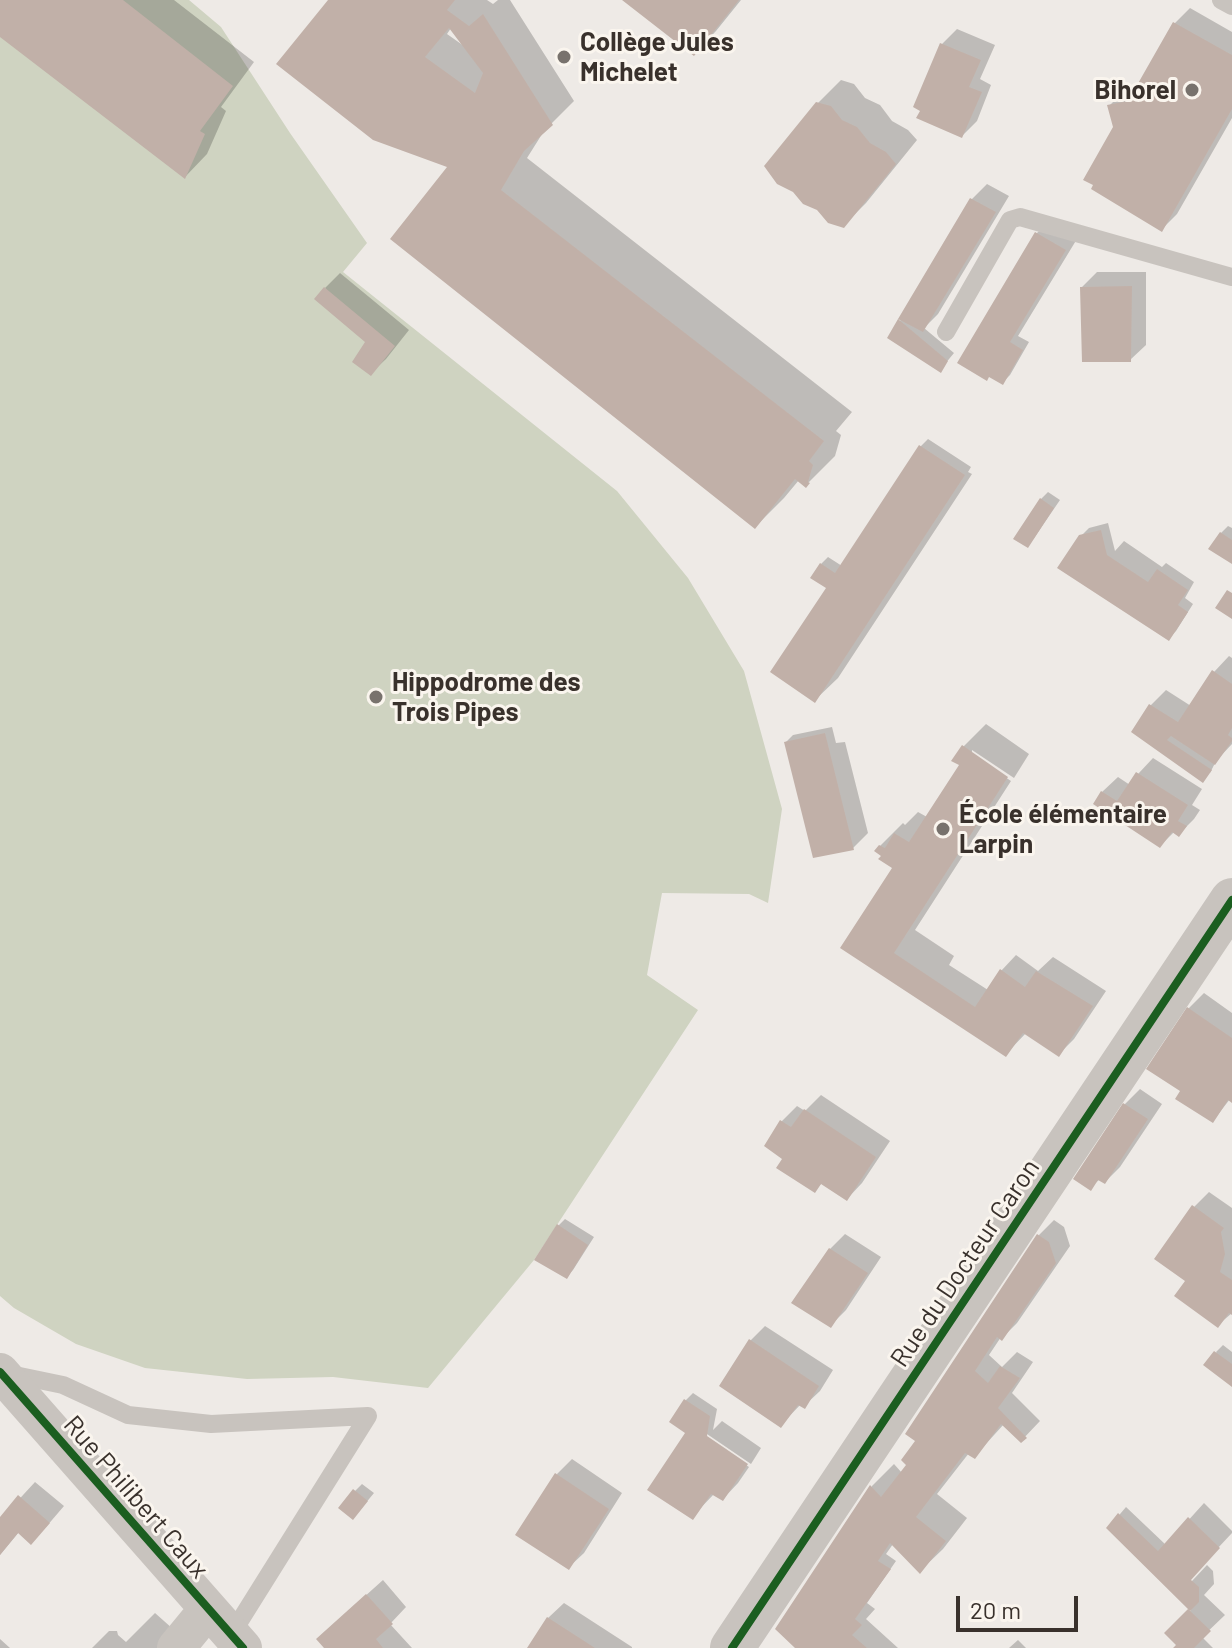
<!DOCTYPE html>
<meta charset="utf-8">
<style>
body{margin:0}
#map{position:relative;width:1232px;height:1648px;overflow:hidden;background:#eeeae6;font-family:Barlow,sans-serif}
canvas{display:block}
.scale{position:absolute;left:956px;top:1596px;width:122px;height:36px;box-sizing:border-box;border:4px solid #39312c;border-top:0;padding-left:10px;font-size:24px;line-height:28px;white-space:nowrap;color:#39312c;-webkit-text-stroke:6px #faf5ee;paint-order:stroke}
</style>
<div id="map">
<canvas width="1232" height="1648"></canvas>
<div class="scale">20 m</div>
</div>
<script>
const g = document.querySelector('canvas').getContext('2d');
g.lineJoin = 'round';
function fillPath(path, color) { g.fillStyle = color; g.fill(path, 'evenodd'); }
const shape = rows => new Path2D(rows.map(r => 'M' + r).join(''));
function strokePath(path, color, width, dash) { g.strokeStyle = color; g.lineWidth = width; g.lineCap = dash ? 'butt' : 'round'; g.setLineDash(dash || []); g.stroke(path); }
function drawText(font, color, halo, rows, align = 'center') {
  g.font = font + ' Barlow,sans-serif'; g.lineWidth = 6; g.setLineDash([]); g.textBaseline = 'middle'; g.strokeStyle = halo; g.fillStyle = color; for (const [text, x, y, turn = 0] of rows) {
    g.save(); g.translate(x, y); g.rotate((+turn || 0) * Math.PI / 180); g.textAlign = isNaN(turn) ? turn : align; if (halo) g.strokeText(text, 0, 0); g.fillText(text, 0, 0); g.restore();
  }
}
const green = shape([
 [0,0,189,0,221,27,290,133,367,243,343,272,617,491,688,578,744,671,782,809,768,903,749,894,662,893,647,975,698,1010,534,1260,428,1388,333,1377,247,1379,145,1368,76,1344,14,1308,0,1296]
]);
const shadow = shape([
 [0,0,174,0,254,62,221,107,226,111,207,154,185,177,0,35],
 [330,0,487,0,493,4,498,0,510,0,574,101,544,131,527,158,852,412,836,431,841,435,835,456,806,485,799,480,784,498,755,527,451,166],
 [451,28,464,46,447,34],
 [625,0,741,0,716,31,694,54],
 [1190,8,1232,32,1232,118,1177,214,1162,229,1115,127,1109,106,1116,99,1133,96,1175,23],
 [957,29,995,45,980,79,991,85,977,121,962,136,942,44],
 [841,80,854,84,865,98,880,105,892,121,908,130,917,140,866,203,843,226,818,103],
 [987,184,1009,196,938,314,924,328,954,353,940,370,890,338,972,199],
 [1052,218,1080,234,1018,336,1029,342,1010,375,1003,382,960,362,1037,233],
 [1097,272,1146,272,1146,345,1130,360,1082,287],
 [340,273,409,330,386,359,370,374,368,342,325,288],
 [928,439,971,467,968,472,972,474,838,678,815,700,833,580,821,564,828,557,842,566,921,446],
 [1048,492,1060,500,1034,538,1027,546,1041,499],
 [1108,523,1115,551,1124,541,1162,567,1166,563,1194,582,1185,598,1193,604,1176,631,1168,639,1081,536,1089,528],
 [1228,526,1232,528,1232,562,1221,533],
 [1229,656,1232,658,1232,744,1216,761,1210,773,1134,732,1151,705,1166,690,1191,706,1214,672],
 [986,724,1029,754,1014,778,972,750,972,755,1011,781,915,930,954,956,949,965,988,990,1001,971,1016,955,1038,971,1053,957,1106,991,1074,1039,1059,1054,1026,1033,1006,1054,843,947,895,868,880,846,903,823,905,825,918,812,927,817,961,764,963,747],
 [832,727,836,743,845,742,868,833,853,848,786,742,793,735],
 [1153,758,1202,789,1192,805,1200,810,1194,819,1179,834,1175,831,1160,846,1102,792,1118,777,1130,785,1138,774],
 [1204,993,1232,1013,1232,1100,1230,1099,1213,1121,1183,1090,1188,1009],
 [1140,1089,1162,1104,1120,1167,1105,1182,1100,1179,1090,1188,1125,1104],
 [821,1095,890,1141,862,1183,847,1199,822,1183,814,1191,784,1158,766,1146,782,1121,797,1106,805,1111],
 [1209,1192,1232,1208,1232,1313,1218,1325,1188,1280,1194,1207],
 [565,1219,594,1237,573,1270,566,1277,558,1226],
 [1054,1220,1064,1227,1070,1246,1017,1323,1002,1338,1001,1337,989,1355,1002,1367,1017,1352,1033,1362,1012,1393,1040,1421,1021,1441,1004,1424,975,1456,969,1453,937,1494,967,1518,943,1549,920,1571,893,1544,886,1554,896,1561,867,1603,875,1609,866,1619,898,1648,798,1648,778,1628,872,1486,894,1464,902,1473,909,1464,917,1440,907,1433,1039,1235],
 [845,1234,881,1257,846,1310,831,1325,830,1249],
 [765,1326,833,1370,820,1391,804,1406,801,1404,781,1425,750,1341],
 [1223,1345,1232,1352,1232,1385,1216,1352],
 [693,1393,717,1409,713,1430,722,1421,761,1448,751,1464,707,1434,704,1437,749,1467,738,1483,723,1499,714,1494,692,1517,686,1400],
 [572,1459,622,1493,584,1553,568,1568,557,1474],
 [35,1482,64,1506,46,1527,19,1532,0,1555,0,1520],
 [362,1484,374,1493,360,1510,355,1491],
 [1204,1503,1232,1531,1232,1533,1187,1581,1192,1581,1207,1565,1213,1571,1214,1584,1204,1595,1225,1615,1202,1637,1213,1648,1175,1648,1191,1609,1109,1527,1126,1507,1166,1545],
 [383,1580,406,1607,390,1624,412,1648,327,1648,334,1624],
 [564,1603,632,1647,632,1648,529,1648,548,1618],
 [155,1613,173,1629,157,1648,92,1648,109,1631,117,1631,118,1635,126,1642],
 [0,1639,10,1648,0,1648],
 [1018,1640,1026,1648,1009,1648]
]);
const building = shape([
 [0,0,123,0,233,86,200,131,205,134,185,179,0,37],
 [328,0,455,0,447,10,469,26,483,14,553,125,524,151,501,190,824,441,809,461,813,465,808,482,810,483,806,488,795,479,755,529,390,239,447,167,373,140,276,64],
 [449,28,483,73,475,93,425,57],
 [622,0,739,0,694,56],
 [1173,22,1232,55,1232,109,1162,232,1091,189,1093,185,1083,180,1113,127,1107,105,1128,101],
 [940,43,981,60,969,87,982,92,962,138,916,118,920,111,913,107],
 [816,102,831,106,842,120,857,127,870,143,886,152,896,164,844,228,828,223,817,210,803,204,793,192,777,184,764,166],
 [970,198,996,212,923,332,898,319],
 [1035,232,1066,250,1010,342,1023,350,1003,385,989,377,987,381,957,363],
 [1132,286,1131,362,1082,362,1080,287],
 [324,287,395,346,371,376,352,362,365,342,314,299],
 [898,319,948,361,941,373,887,338],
 [919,445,965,475,815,703,770,672,826,588,810,578,820,563,835,573],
 [1040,498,1054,508,1028,548,1013,539],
 [1101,530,1107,555,1148,582,1157,569,1188,590,1178,605,1188,612,1169,641,1057,568,1079,535],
 [1220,532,1232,540,1232,564,1208,549],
 [1227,590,1232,593,1232,619,1215,608],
 [1212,670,1232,684,1232,728,1228,735,1232,738,1232,741,1215,765,1171,736,1167,740,1212,770,1203,783,1131,732,1149,704,1178,722],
 [825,733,854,850,813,858,784,742],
 [962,745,1008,777,894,953,975,1007,1000,969,1025,987,1036,971,1093,1006,1059,1057,1023,1033,1006,1057,840,948,892,868,878,859,881,856,874,851,879,845,885,848,894,833,909,842,959,765,951,761],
 [1136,772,1188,805,1178,821,1187,826,1179,837,1172,832,1160,848,1093,804,1101,791,1117,801],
 [1187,1007,1232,1038,1232,1103,1228,1100,1213,1123,1175,1099,1180,1091,1146,1069],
 [1123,1103,1148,1119,1105,1184,1098,1180,1091,1191,1073,1179],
 [804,1109,876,1157,847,1201,821,1184,815,1193,776,1168,782,1159,764,1146,780,1120,791,1127],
 [1192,1205,1224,1228,1221,1232,1225,1254,1220,1272,1232,1280,1232,1315,1229,1313,1218,1328,1174,1296,1185,1281,1154,1259],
 [557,1224,588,1245,567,1279,534,1260],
 [1037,1234,1049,1242,1056,1263,1002,1341,997,1337,975,1371,988,1383,1000,1366,1020,1378,998,1408,1027,1438,1021,1443,1001,1424,975,1459,965,1453,916,1517,946,1541,920,1574,890,1543,878,1561,891,1569,855,1619,862,1625,852,1635,867,1648,795,1648,775,1629,870,1485,881,1497,906,1465,901,1460,915,1441,905,1434],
 [829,1248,868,1273,831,1328,791,1303],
 [749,1339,819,1386,805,1409,798,1405,781,1428,719,1386],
 [1214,1351,1232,1364,1232,1387,1203,1365],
 [684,1399,710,1416,707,1436,748,1464,723,1501,711,1494,693,1520,647,1490,685,1433,669,1422],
 [555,1473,609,1509,569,1570,515,1535],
 [353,1489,368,1501,353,1520,338,1508],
 [18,1495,50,1523,31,1545,18,1533,0,1555,0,1517],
 [1118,1513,1158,1551,1188,1517,1220,1548,1191,1580,1199,1587,1199,1602,1190,1611,1106,1528],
 [366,1594,393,1624,376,1639,383,1648,324,1648,316,1639],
 [1188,1609,1211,1631,1194,1648,1173,1648,1176,1645,1164,1633],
 [547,1617,595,1648,527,1648]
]);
const service = shape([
 [1221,0,1232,6],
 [946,332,1010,220,1020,217,1232,277],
 [10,1374,63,1385,128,1415,211,1424,368,1416,231,1635]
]);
const minor = shape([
 [0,1372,243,1648],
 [176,1648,208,1609]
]);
const tertiary = shape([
 [732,1648,1232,900]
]);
const cycleway = shape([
 [0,1372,243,1648],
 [732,1648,1232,900]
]);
const markers = [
 [564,57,8,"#78726d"],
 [1192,90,8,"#78726d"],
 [376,697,8,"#78726d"],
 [943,829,8,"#78726d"]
];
const poiNames = [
 ["Collège Jules",580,42],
 ["Michelet",580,72],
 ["Bihorel",1176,90,"right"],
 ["Hippodrome des",392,682],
 ["Trois Pipes",392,712],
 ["École élémentaire",959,814],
 ["Larpin",959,844]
];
const streetNames = [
 ["Rue du Docteur Caron",965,1263,-56],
 ["Rue Philibert Caux",136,1497,49]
];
fillPath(green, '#cfd3c1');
fillPath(shadow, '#0003');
fillPath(building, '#c1b0a8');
strokePath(service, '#c8c3be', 18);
strokePath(minor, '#c8c3be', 38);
strokePath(tertiary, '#c8c3be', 44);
strokePath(cycleway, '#1b5e20', 8);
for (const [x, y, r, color] of markers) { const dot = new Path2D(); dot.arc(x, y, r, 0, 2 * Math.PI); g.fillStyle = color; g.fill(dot); strokePath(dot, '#faf5ee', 3); }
drawText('bold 26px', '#39312c', '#faf5ee', poiNames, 'left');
drawText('26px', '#39312c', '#faf5ee', streetNames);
</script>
